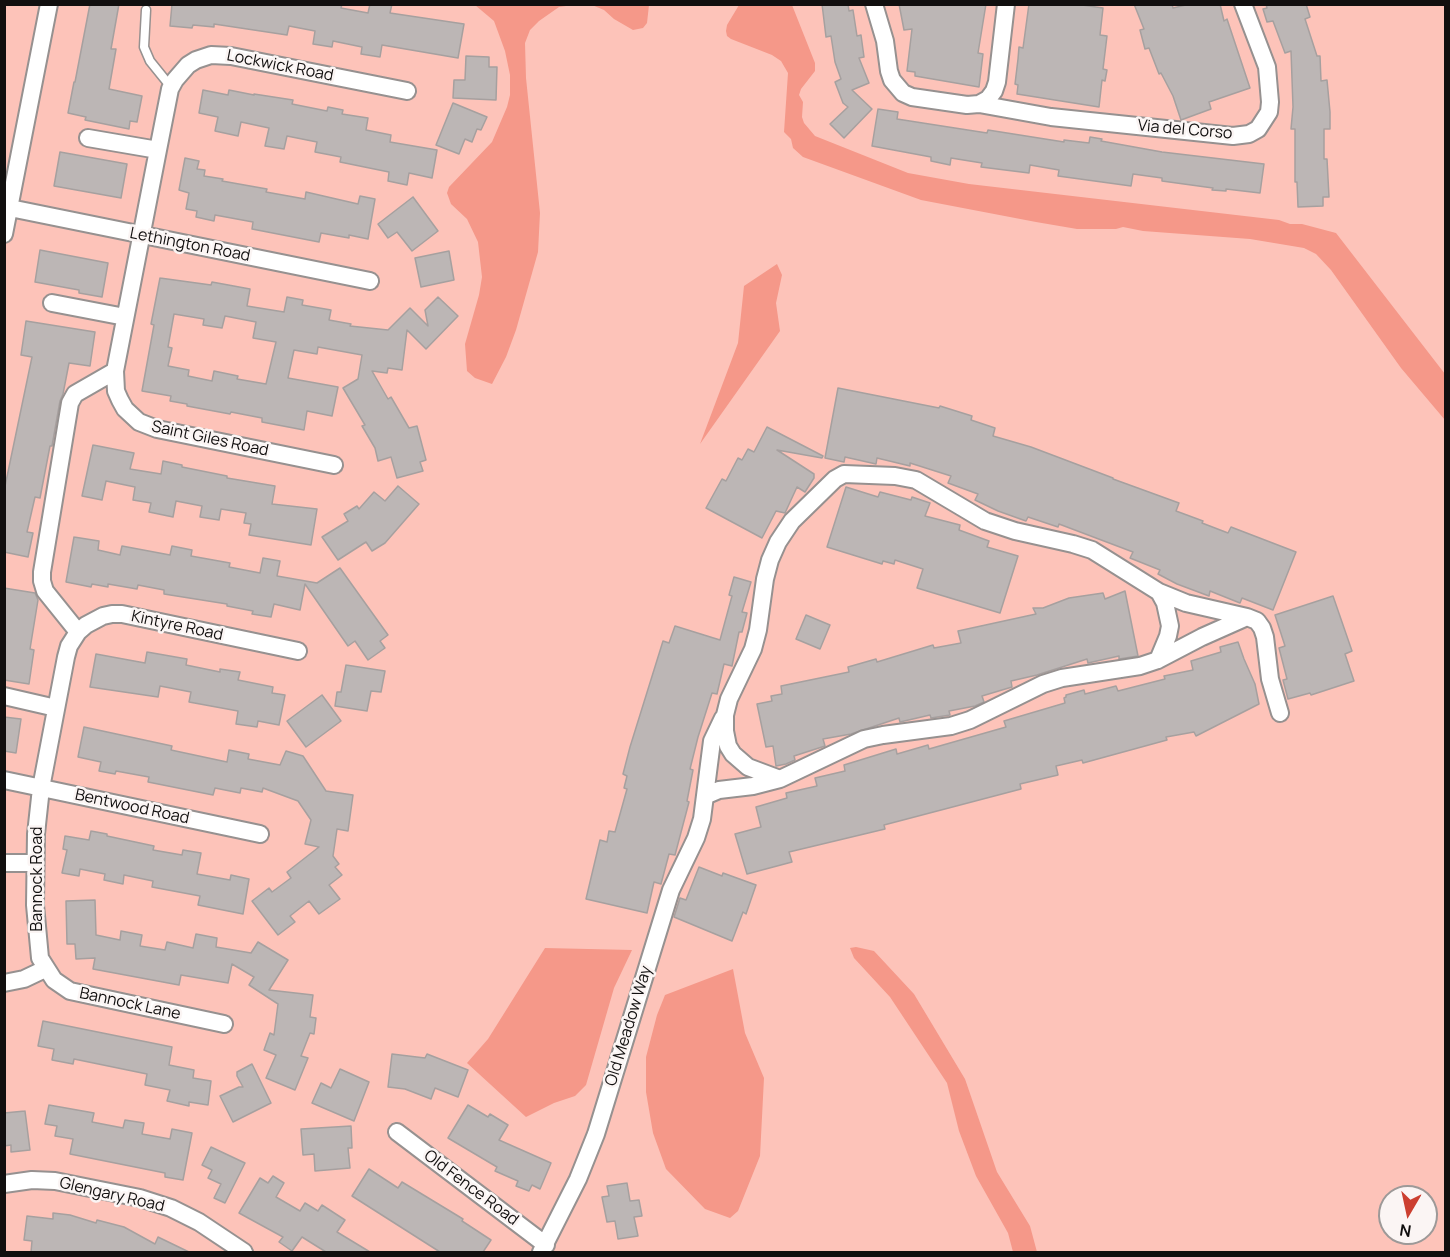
<!DOCTYPE html>
<style>
body{margin:0}
#map{position:relative;width:1450px;height:1257px;overflow:hidden;background:#eee8e6;font-family:Manrope,sans-serif}
canvas{display:block}
.frame{position:absolute;inset:0;border:6px solid #110f0f;pointer-events:none}
.north{position:absolute;left:1378px;top:1185px;width:60px;height:60px;box-sizing:border-box;background:#fbf5f4;border:2px solid #9d9998;border-radius:50%;rotate:189deg;font-size:16px;font-weight:700;line-height:24px;text-align:center;color:#110f0f}
.north::after{content:'';display:block;margin:auto;width:21px;height:27px;background:#cc3f30;clip-path:polygon(50% 0,100% 100%,50% 72%,0 100%)}
</style>
<div id="map">
<canvas width="1450" height="1257"></canvas>
<div class="frame"></div>
<div class="north">N</div>
</div>
<script>
const g = document.querySelector('canvas').getContext('2d');
g.lineJoin = 'round';
function fillPath(path, color) { g.fillStyle = color; g.fill(path, 'evenodd'); }
const shape = rows => new Path2D(rows.map(r => 'M' + r).join(''));
function strokePath(path, color, width, dash) { g.strokeStyle = color; g.lineWidth = width; g.lineCap = dash ? 'butt' : 'round'; g.setLineDash(dash || []); g.stroke(path); }
function drawText(font, color, halo, rows, align = 'center') {
  g.font = font + ' Manrope,sans-serif'; g.lineWidth = 5; g.setLineDash([]); g.textBaseline = 'middle'; g.strokeStyle = halo; g.fillStyle = color; for (const [text, x, y, turn = 0] of rows) {
    g.save(); g.translate(x, y); g.rotate((+turn || 0) * Math.PI / 180); g.textAlign = isNaN(turn) ? turn : align; if (halo) g.strokeText(text, 0, 0); g.fillText(text, 0, 0); g.restore();
  }
}
const green = shape([
 [5,5,1445,5,1445,1252,5,1252],
 [1390,1197,1426,1197,1426,1233,1390,1233]
]);
const water = shape([
 [475,5,573,5,559,7,539,21,530,30,525,43,526,78,540,213,538,252,516,330,506,357,492,384,475,378,467,371,465,344,479,295,482,277,478,242,467,219,451,204,447,193,449,187,492,142,507,107,510,95,510,75,505,51,494,21],
 [585,5,649,5,647,23,643,28,633,30,614,19,604,10,592,5],
 [739,5,792,5,815,63,815,71,801,89,799,95,803,102,802,117,804,123,815,136,908,173,969,184,1279,220,1290,224,1302,224,1336,233,1445,374,1445,420,1401,368,1331,270,1316,254,1304,248,1250,239,1143,231,1123,227,1116,229,1077,229,1036,222,921,200,803,157,793,148,791,139,784,132,788,73,781,61,772,55,731,39,727,36,726,31,727,25],
 [777,264,782,275,776,303,780,331,700,444,738,343,744,286],
 [856,947,874,951,914,994,965,1079,997,1172,1030,1226,1037,1252,1013,1252,1008,1233,976,1176,959,1131,947,1083,890,997,854,958,850,948],
 [545,948,632,950,614,988,586,1085,575,1096,554,1103,526,1117,467,1063,488,1039],
 [733,969,745,1033,764,1078,760,1156,738,1211,730,1218,705,1209,666,1169,653,1133,646,1092,646,1057,657,1015,665,995]
]);
const building = shape([
 [90,4,119,4,111,49,116,49,109,89,142,96,137,122,130,121,129,129,85,120,86,117,68,113,74,82,75,82,90,4],
 [172,4,342,4,341,8,368,13,370,4,392,4,390,13,464,24,458,58,382,45,380,57,361,54,362,47,333,41,332,47,313,44,315,31,289,26,287,35,214,24,214,27,193,25,192,28,170,26,172,4],
 [822,4,848,4,849,11,853,10,857,36,861,35,864,57,859,58,869,83,852,90,872,109,844,138,830,124,848,107,843,103,835,82,841,79,835,62,831,36,826,37,822,4],
 [899,4,986,4,978,53,983,54,979,87,915,76,915,72,907,71,912,29,904,30,899,4],
 [1029,4,1075,4,1103,8,1100,35,1107,36,1103,69,1107,70,1105,81,1102,80,1099,107,1017,94,1018,85,1015,84,1018,59,1019,47,1023,48,1029,4],
 [1134,4,1172,4,1173,8,1190,4,1220,4,1224,21,1227,19,1250,88,1209,102,1211,109,1181,120,1173,96,1161,73,1159,74,1149,48,1145,49,1140,30,1144,29,1134,4],
 [1266,4,1306,4,1310,17,1305,19,1317,56,1320,56,1321,81,1327,80,1330,112,1330,129,1324,129,1324,159,1327,159,1329,197,1323,197,1323,206,1298,207,1297,182,1295,182,1295,129,1291,129,1293,107,1291,51,1285,53,1273,21,1267,22,1263,9,1267,8,1266,4],
 [466,56,489,57,489,67,497,67,496,100,453,98,454,80,465,80,466,56],
 [203,90,228,95,229,90,254,95,254,94,293,100,292,104,327,111,328,107,343,110,342,114,368,118,366,130,391,135,390,142,437,150,432,178,409,173,407,185,388,181,389,172,340,162,341,157,315,152,317,142,287,136,284,149,265,146,269,128,241,122,238,136,215,131,218,117,199,113,203,90],
 [453,103,487,117,481,130,477,129,472,142,465,139,459,154,436,145,453,103],
 [878,109,898,112,897,119,987,133,988,130,1064,142,1064,140,1089,143,1090,137,1102,139,1101,141,1162,152,1264,164,1260,193,1226,189,1226,191,1212,190,1213,188,1162,181,1162,178,1133,174,1131,186,1058,176,1059,170,1030,165,1029,173,981,167,982,163,951,158,950,165,931,161,931,157,872,146,878,109],
 [60,152,127,164,121,198,54,186,60,152],
 [185,158,199,161,197,169,205,170,204,176,223,179,222,181,267,189,266,192,305,199,306,192,358,204,360,196,375,199,368,239,349,235,349,238,321,233,319,242,252,229,253,222,215,215,214,221,196,217,197,211,186,209,189,193,179,190,185,158],
 [413,197,438,231,412,251,397,232,388,238,378,224,413,197],
 [40,250,108,263,102,297,79,293,79,290,35,282,40,250],
 [449,251,454,280,421,287,415,258,449,251],
 [160,278,211,285,212,282,250,289,247,306,284,312,287,297,303,300,302,305,331,310,329,320,351,324,350,326,388,330,410,308,428,326,425,310,438,297,458,316,426,349,407,330,402,370,388,368,387,373,372,371,388,399,391,397,409,428,417,426,426,460,420,462,423,471,397,478,391,457,378,461,375,448,362,426,365,425,343,388,358,379,362,355,318,347,317,354,294,350,288,378,338,387,332,416,307,411,304,430,262,422,262,418,231,412,230,414,187,406,187,404,170,401,171,396,142,391,154,325,151,324,160,278],
 [174,314,204,319,203,325,222,328,225,316,256,322,253,338,276,342,266,384,237,379,238,376,214,371,212,381,188,376,189,370,168,366,172,348,168,347,174,314],
 [26,321,95,332,90,366,69,363,63,394,60,401,52,446,50,446,40,498,35,497,27,532,33,533,28,557,4,552,4,491,32,357,21,355,26,321],
 [838,388,939,408,940,406,972,416,971,420,995,428,993,436,1031,447,1113,478,1113,479,1179,503,1176,511,1203,521,1202,523,1228,533,1231,527,1296,552,1273,610,1242,598,1240,603,1210,591,1209,596,1177,584,1158,574,1160,570,1130,558,1133,552,1059,524,1058,527,1028,517,1026,521,998,511,975,500,978,494,948,483,951,476,910,463,910,466,877,458,876,464,845,457,844,462,825,458,838,388],
 [767,427,823,456,822,458,777,450,814,474,814,478,805,492,797,487,785,513,776,511,762,538,706,508,722,479,726,481,738,458,742,460,748,449,754,452,767,427],
 [93,445,134,453,130,469,161,474,163,461,182,465,182,467,227,476,227,478,275,486,272,504,317,509,311,545,249,535,251,524,244,523,246,513,221,509,219,520,200,517,202,506,176,501,173,517,149,512,151,503,133,500,135,487,106,481,102,500,82,496,93,445],
 [398,486,419,504,385,543,372,551,366,542,338,560,322,537,348,521,344,514,357,506,359,509,374,492,385,501,398,486],
 [846,487,878,497,880,492,911,500,912,497,930,503,925,516,960,525,959,530,989,541,987,547,1018,556,1000,613,917,588,923,569,895,560,894,564,883,561,882,564,827,547,846,487],
 [74,537,99,541,98,550,120,555,122,546,170,555,172,546,192,550,191,556,230,563,229,567,260,573,263,558,280,561,277,576,317,583,340,568,388,635,380,641,385,648,368,660,355,641,348,646,305,584,300,610,274,604,271,617,252,614,253,611,227,606,227,604,164,594,164,590,138,585,137,589,108,584,108,587,92,584,91,587,66,582,74,537],
 [734,577,751,582,742,612,747,613,742,632,739,632,732,666,724,664,717,694,712,693,698,737,690,769,693,770,687,801,689,802,675,855,669,854,661,884,654,882,647,913,586,899,600,840,607,842,609,831,615,832,627,789,624,788,627,776,623,774,630,747,663,641,669,643,675,626,720,640,732,596,729,595,734,577],
 [4,588,35,593,38,600,30,649,34,650,29,684,4,680,4,588],
 [1125,591,1138,656,1119,659,1119,656,1088,663,1087,659,1037,675,1011,681,1012,687,982,696,984,702,975,706,949,711,950,715,931,718,930,715,900,722,899,718,851,734,823,739,825,746,794,756,795,760,786,764,776,766,773,746,766,747,757,704,772,701,771,696,782,694,781,686,849,672,848,667,876,659,877,662,933,645,934,648,961,643,958,631,1036,614,1033,608,1043,608,1069,598,1103,593,1105,599,1125,591],
 [1333,596,1352,651,1345,654,1354,681,1311,695,1310,693,1288,699,1283,680,1287,679,1279,648,1285,646,1275,615,1333,596],
 [806,615,830,625,820,649,796,639,806,615],
 [1238,642,1244,659,1255,684,1259,704,1196,736,1194,732,1166,737,1167,740,1083,763,1082,760,1056,766,1058,775,1020,784,1021,789,884,825,885,829,789,852,792,862,747,874,735,834,761,827,756,807,787,798,786,793,817,786,815,778,845,771,844,765,896,749,897,754,928,745,929,749,1006,727,1004,721,1065,703,1064,698,1066,697,1066,695,1084,690,1085,694,1116,686,1118,691,1165,679,1164,676,1193,670,1191,661,1221,652,1220,647,1238,642],
 [147,652,187,659,186,665,220,672,220,669,240,672,238,680,273,687,272,693,285,695,279,725,258,721,257,727,236,724,238,711,189,702,191,692,160,686,158,697,90,687,96,654,145,663,147,652],
 [346,665,385,671,381,692,371,691,367,711,335,706,337,692,341,692,346,665],
 [322,695,341,721,306,747,287,721,322,695],
 [4,717,21,719,16,753,4,751,4,717],
 [84,727,172,746,171,750,227,762,229,750,249,754,248,759,280,765,286,751,303,756,326,791,353,795,348,831,337,829,333,856,339,864,335,867,342,875,329,885,340,899,319,914,309,901,290,916,295,922,278,935,252,901,269,888,272,892,291,878,287,872,319,847,305,844,311,820,298,801,263,788,262,792,241,788,240,793,215,788,213,795,148,782,149,777,116,771,115,774,99,771,101,762,78,757,84,727],
 [91,831,107,834,107,836,154,846,153,850,182,855,183,850,201,853,197,874,230,880,231,875,249,879,243,914,198,905,200,896,152,887,153,881,124,875,123,884,104,880,105,874,80,869,79,876,62,873,67,850,63,849,65,836,89,840,91,831],
 [699,867,722,876,723,873,756,885,746,914,743,912,732,941,674,917,680,898,686,900,699,867],
 [95,900,96,935,120,940,121,931,142,935,140,946,165,950,167,942,193,948,196,934,217,938,216,947,251,953,258,942,288,960,269,990,313,995,310,1017,316,1018,314,1034,310,1033,301,1056,308,1058,295,1090,266,1078,276,1055,264,1050,270,1033,274,1035,278,1004,249,985,254,977,232,964,228,983,181,975,179,985,93,969,95,958,76,959,75,944,67,944,66,901,95,900],
 [43,1021,172,1047,169,1065,194,1070,193,1078,211,1081,208,1105,189,1102,189,1106,167,1101,170,1090,145,1085,147,1074,74,1059,73,1064,52,1060,54,1049,38,1046,43,1021],
 [392,1054,425,1058,427,1054,468,1070,458,1097,435,1088,431,1099,405,1089,388,1087,392,1054],
 [252,1064,271,1103,233,1122,220,1096,239,1087,243,1087,237,1076,237,1072,252,1064],
 [340,1069,369,1082,354,1121,312,1103,321,1083,331,1088,340,1069],
 [49,1105,94,1113,92,1122,123,1128,125,1120,144,1123,142,1134,170,1139,172,1129,192,1133,183,1180,165,1177,165,1173,70,1154,73,1139,55,1136,57,1126,45,1124,49,1105],
 [468,1105,488,1117,490,1114,508,1125,499,1140,551,1163,540,1189,532,1185,529,1191,516,1186,518,1181,495,1171,497,1167,448,1138,468,1105],
 [25,1111,30,1150,11,1152,11,1145,4,1146,4,1113,25,1111],
 [351,1126,352,1148,348,1148,350,1168,315,1171,314,1154,303,1155,301,1129,351,1126],
 [211,1147,245,1163,225,1203,214,1198,221,1184,208,1178,212,1170,202,1165,211,1147],
 [369,1169,398,1188,402,1182,463,1219,462,1221,491,1240,483,1252,440,1252,352,1196,369,1169],
 [273,1176,284,1183,276,1197,300,1211,305,1203,318,1211,322,1205,345,1220,337,1232,370,1252,326,1252,302,1237,292,1251,279,1242,283,1237,239,1213,260,1178,268,1183,273,1176],
 [627,1183,630,1201,639,1200,642,1216,634,1217,638,1236,618,1239,615,1221,607,1222,602,1197,609,1196,607,1186,627,1183],
 [53,1213,70,1215,96,1223,97,1220,124,1227,155,1244,158,1237,189,1252,31,1252,32,1241,24,1240,27,1216,53,1219,53,1213]
]);
const lane = shape([
 [146,10,144,47,150,61,171,87]
]);
const street = shape([
 [874,4,885,41,889,71,892,80,903,93,912,97,967,105,979,104,1051,117,1233,136,1249,134,1258,129,1269,112,1270,102,1267,67,1243,4],
 [979,104,988,99,994,91,997,82,1006,4],
 [88,138,158,150],
 [10,208,370,281],
 [4,234,49,4],
 [52,303,125,317],
 [334,465,157,429,139,422,125,409,120,400,116,391,115,371,158,150,170,89,175,80,188,65,196,60,211,55,231,56,407,91],
 [78,632,45,591,42,581,42,572,70,403,75,394,115,371],
 [1158,660,1168,636,1170,626,1165,603,1159,592],
 [4,696,56,708],
 [780,779,748,767,733,754,728,746,725,731,725,715,729,699,753,649,758,630,765,579,770,560,778,542,792,521,835,479,844,474,895,476,916,480,985,521,1015,531,1073,544,1092,550,1159,592,1186,603,1247,617,1257,621,1262,628,1265,637,1270,679,1280,713],
 [4,780,260,834],
 [705,796,719,790,753,786,780,779,864,739,883,735,951,726,970,720,1043,684,1062,678,1140,666,1158,660,1202,637,1247,617],
 [4,863,35,863],
 [4,983,24,979,45,969],
 [224,1024,70,991,54,980,40,958,35,905,36,834,41,788,66,657,69,646,78,632,86,625,103,616,112,614,122,614,298,651],
 [397,1132,546,1245],
 [4,1184,32,1180,55,1181,140,1198,171,1208,199,1222,244,1252],
 [541,1252,578,1179,596,1134,671,890,696,838,702,819,712,741,723,718]
]);
const streetNames = [
 ["Lockwick Road",280,66,11],
 ["Via del Corso",1185,130,5],
 ["Lethington Road",190,245,11],
 ["Saint Giles Road",210,439,12],
 ["Kintyre Road",177,626,12],
 ["Bentwood Road",132,807,12],
 ["Bannock Road",38,879,-90],
 ["Bannock Lane",130,1004,12],
 ["Old Meadow Way",629,1026,-73],
 ["Old Fence Road",471,1188,37],
 ["Glengary Road",112,1195,13]
];
fillPath(green, '#fdc3b9');
fillPath(water, '#f59889');
fillPath(building, '#bcb6b5');
strokePath(building, '#a6a09f', 1.5);
strokePath(lane, '#969190', 11);
strokePath(street, '#969190', 20);
strokePath(lane, '#fff', 8);
strokePath(street, '#fff', 16);
drawText('16px', '#110f0f', '#fbf5f4', streetNames);
</script>
